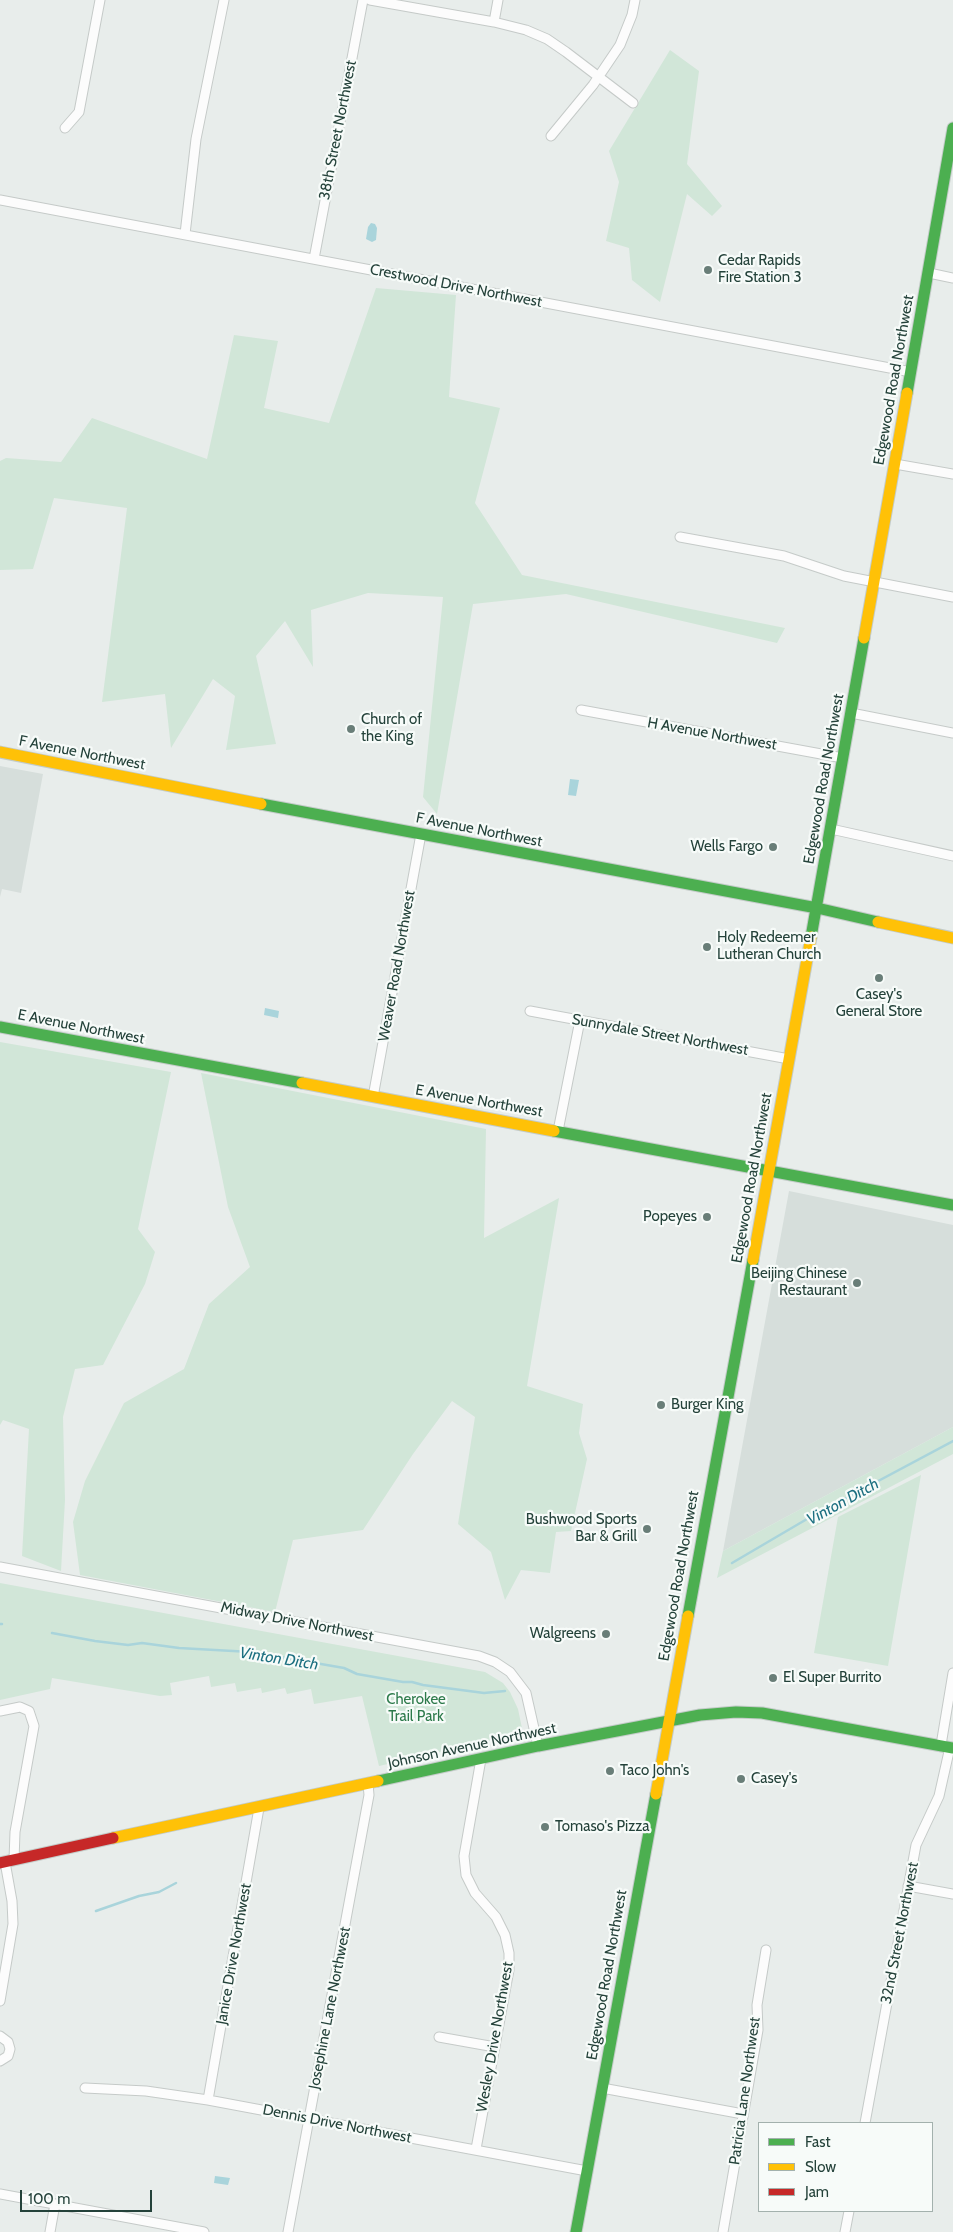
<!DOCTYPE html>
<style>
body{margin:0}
#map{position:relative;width:953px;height:2232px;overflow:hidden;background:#e8edeb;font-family:Cabin,sans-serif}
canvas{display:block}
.legend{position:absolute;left:758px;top:2122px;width:175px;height:90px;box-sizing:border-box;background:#f7fbf9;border:1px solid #a3b1ad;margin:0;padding:6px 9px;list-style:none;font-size:15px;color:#24423a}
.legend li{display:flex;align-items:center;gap:10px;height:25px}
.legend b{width:25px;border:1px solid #a3b1ad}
.scale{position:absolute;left:20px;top:2190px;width:132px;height:22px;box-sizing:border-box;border:2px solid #24423a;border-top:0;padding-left:6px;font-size:15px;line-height:18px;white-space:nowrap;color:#24423a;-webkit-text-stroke:4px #f7fbf9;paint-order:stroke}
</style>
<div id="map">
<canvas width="953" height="2232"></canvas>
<ul class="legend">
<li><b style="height:6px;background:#4caf50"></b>Fast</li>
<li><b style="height:6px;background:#ffc107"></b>Slow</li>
<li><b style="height:6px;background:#c62828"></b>Jam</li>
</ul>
<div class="scale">100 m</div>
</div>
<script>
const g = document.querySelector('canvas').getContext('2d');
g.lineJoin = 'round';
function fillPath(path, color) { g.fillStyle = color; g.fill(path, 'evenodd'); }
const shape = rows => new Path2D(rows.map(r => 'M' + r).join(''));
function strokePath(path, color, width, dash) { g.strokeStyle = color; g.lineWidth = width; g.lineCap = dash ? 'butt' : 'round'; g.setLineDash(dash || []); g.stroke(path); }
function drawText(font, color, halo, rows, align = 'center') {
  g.font = font + ' Cabin,sans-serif'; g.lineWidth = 4.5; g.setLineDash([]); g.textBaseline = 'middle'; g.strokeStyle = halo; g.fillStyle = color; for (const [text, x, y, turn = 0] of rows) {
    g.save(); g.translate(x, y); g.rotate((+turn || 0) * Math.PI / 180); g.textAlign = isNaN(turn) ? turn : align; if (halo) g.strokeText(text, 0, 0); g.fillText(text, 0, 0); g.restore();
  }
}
const built = shape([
 [0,766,43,774,21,893,2,889,0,897],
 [789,1191,953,1225,953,1427,723,1551]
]);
const green = shape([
 [670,50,699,71,687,164,722,206,712,216,687,194,660,302,632,280,629,248,606,241,619,182,609,151],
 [376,288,456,295,449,397,500,408,475,503,522,575,785,628,777,643,566,594,473,604,437,814,423,797,443,597,368,593,311,610,313,667,285,621,256,656,276,744,226,750,235,696,213,679,171,748,165,694,102,702,127,508,54,498,33,569,0,570,0,461,6,458,61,462,92,418,207,459,234,335,278,341,264,408,329,423],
 [0,1042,171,1072,138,1229,155,1252,145,1284,103,1365,75,1369,63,1417,65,1500,61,1571,22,1556,29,1429,3,1420,0,1425],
 [201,1073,486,1129,484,1238,559,1198,527,1386,583,1404,579,1433,587,1459,571,1531,556,1532,550,1573,521,1570,505,1600,491,1552,458,1524,475,1417,452,1401,413,1454,363,1530,293,1540,275,1612,80,1575,73,1522,85,1481,124,1403,184,1369,209,1304,250,1267,228,1207],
 [953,1427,953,1454,717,1578,723,1551],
 [921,1475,888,1666,814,1653,838,1517],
 [0,1583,485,1672,503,1683,510,1692,518,1709,523,1733,379,1766,362,1696,314,1704,311,1689,287,1694,285,1688,262,1693,261,1688,237,1692,235,1683,211,1687,209,1676,170,1683,172,1695,160,1696,52,1678,50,1689,0,1700]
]);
const water = shape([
 [371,223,375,224,377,228,376,240,372,242,366,239,368,227],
 [570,779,579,780,576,796,568,795],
 [265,1008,279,1011,278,1018,264,1015],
 [215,2176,230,2178,228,2185,214,2183]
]);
const stream = shape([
 [732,1563,807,1519,953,1441],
 [0,1624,2,1624],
 [52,1633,95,1641,128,1645,142,1643,179,1648,251,1652,261,1656,275,1656,344,1668,357,1674,403,1682,412,1682,423,1685,484,1693,505,1691],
 [96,1911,139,1896,159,1892,176,1883]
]);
const street = shape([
 [370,0,494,22,526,30,547,39,566,52,633,103],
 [494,22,498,0],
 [65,128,79,112,100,0],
 [551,136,593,85,620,45,632,15,635,0],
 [0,200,911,372],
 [185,234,196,139,224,0],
 [314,259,363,0],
 [929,273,953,278],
 [895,464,953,474],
 [680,537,784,556,844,576,953,597],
 [581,710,843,758],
 [851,713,953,733],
 [831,829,953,856],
 [530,1011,789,1059],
 [373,1097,421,834],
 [558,1131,580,1020],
 [0,1567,479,1656,495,1662,510,1672,526,1693,538,1746],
 [0,1711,20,1707,29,1711,34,1726,15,1832,14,1860],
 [941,1745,953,1673],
 [908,1886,953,1894],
 [0,2001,13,1924,12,1901,5,1862],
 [0,2036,8,2042,10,2049,8,2056,0,2061],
 [439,2037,495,2047],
 [85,2088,146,2091,208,2100,587,2171],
 [602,2088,743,2114],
 [208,2100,259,1808],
 [865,2123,916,1845,939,1796,950,1747],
 [476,2149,509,1970,509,1953,505,1935,496,1917,475,1893,466,1875,464,1856,481,1759],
 [0,2194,204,2232],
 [50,2232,55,2204],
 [288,2232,369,1795,368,1784],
 [723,2232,758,2030,757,2005,766,1950],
 [845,2232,849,2211]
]);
const fast = shape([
 [907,393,953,128],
 [261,804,817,908,878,922],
 [811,937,864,638],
 [0,1027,302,1083],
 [554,1131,953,1205],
 [688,1616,753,1260],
 [378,1781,538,1746,700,1715,736,1712,762,1713,953,1748],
 [576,2232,656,1794]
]);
const slow = shape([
 [864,638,907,393],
 [0,752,261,804],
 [878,922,953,938],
 [302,1083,554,1131],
 [753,1260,811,937],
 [656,1794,688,1616],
 [113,1838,378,1781]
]);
const jam = shape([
 [0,1863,113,1838]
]);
const markers = [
 [708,270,5,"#697e78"],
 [351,729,5,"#697e78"],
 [773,847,5,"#697e78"],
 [707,947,5,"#697e78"],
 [879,978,5,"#697e78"],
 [707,1217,5,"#697e78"],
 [857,1283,5,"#697e78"],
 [661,1405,5,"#697e78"],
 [647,1529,5,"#697e78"],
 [606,1634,5,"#697e78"],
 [773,1678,5,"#697e78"],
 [610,1771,5,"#697e78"],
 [741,1779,5,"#697e78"],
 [545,1827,5,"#697e78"]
];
const streetNames = [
 ["38th Street Northwest",338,130,-79],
 ["Crestwood Drive Northwest",456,286,11],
 ["Edgewood Road Northwest",894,380,-80],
 ["H Avenue Northwest",712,734,10],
 ["F Avenue Northwest",82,753,11],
 ["Edgewood Road Northwest",824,779,-80],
 ["F Avenue Northwest",479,830,11],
 ["Weaver Road Northwest",397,966,-80],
 ["E Avenue Northwest",81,1027,11],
 ["Sunnydale Street Northwest",660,1035,10],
 ["E Avenue Northwest",479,1101,10],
 ["Edgewood Road Northwest",752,1178,-80],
 ["Edgewood Road Northwest",679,1576,-80],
 ["Midway Drive Northwest",297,1622,11],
 ["Johnson Avenue Northwest",472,1746,-12],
 ["32nd Street Northwest",900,1933,-79],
 ["Janice Drive Northwest",234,1954,-80],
 ["Edgewood Road Northwest",607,1975,-80],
 ["Josephine Lane Northwest",330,2008,-79],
 ["Wesley Drive Northwest",495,2037,-80],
 ["Patricia Lane Northwest",745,2091,-82],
 ["Dennis Drive Northwest",337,2124,11]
];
const poiNames = [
 ["Cedar Rapids",718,261],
 ["Fire Station 3",718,278],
 ["Church of",361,720],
 ["the King",361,737],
 ["Wells Fargo",763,847,"right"],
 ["Holy Redeemer",717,938],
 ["Lutheran Church",717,955],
 ["Casey's",879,995,"center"],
 ["General Store",879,1012,"center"],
 ["Popeyes",697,1217,"right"],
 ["Beijing Chinese",847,1274,"right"],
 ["Restaurant",847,1291,"right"],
 ["Burger King",671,1405],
 ["Bushwood Sports",637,1520,"right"],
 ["Bar & Grill",637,1537,"right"],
 ["Walgreens",596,1634,"right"],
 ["El Super Burrito",783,1678],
 ["Taco John's",620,1771],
 ["Casey's",751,1779],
 ["Tomaso's Pizza",555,1827]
];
const parkNames = [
 ["Cherokee",416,1700],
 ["Trail Park",416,1717]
];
const waterNames = [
 ["Vinton Ditch",843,1502,-29],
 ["Vinton Ditch",279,1659,9]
];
fillPath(built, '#d6dedb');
fillPath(green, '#d1e6d8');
fillPath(water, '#a9d4db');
strokePath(stream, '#a9d4db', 2.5);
strokePath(street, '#c5cac8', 11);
strokePath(fast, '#c3cbc8', 13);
strokePath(slow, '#c3cbc8', 13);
strokePath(jam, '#c3cbc8', 13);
strokePath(street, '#fcfcfc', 9);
strokePath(fast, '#4caf50', 11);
strokePath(slow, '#ffc107', 11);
strokePath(jam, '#c62828', 11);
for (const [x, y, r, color] of markers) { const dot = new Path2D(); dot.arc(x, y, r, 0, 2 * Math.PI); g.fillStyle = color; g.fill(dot); strokePath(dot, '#f7fbf9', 2); }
drawText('15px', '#24423a', '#f7fbf9', streetNames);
drawText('15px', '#24423a', '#f7fbf9', poiNames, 'left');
drawText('15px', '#2d7a4b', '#f7fbf9', parkNames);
drawText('italic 16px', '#1c6f80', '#f7fbf9', waterNames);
</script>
